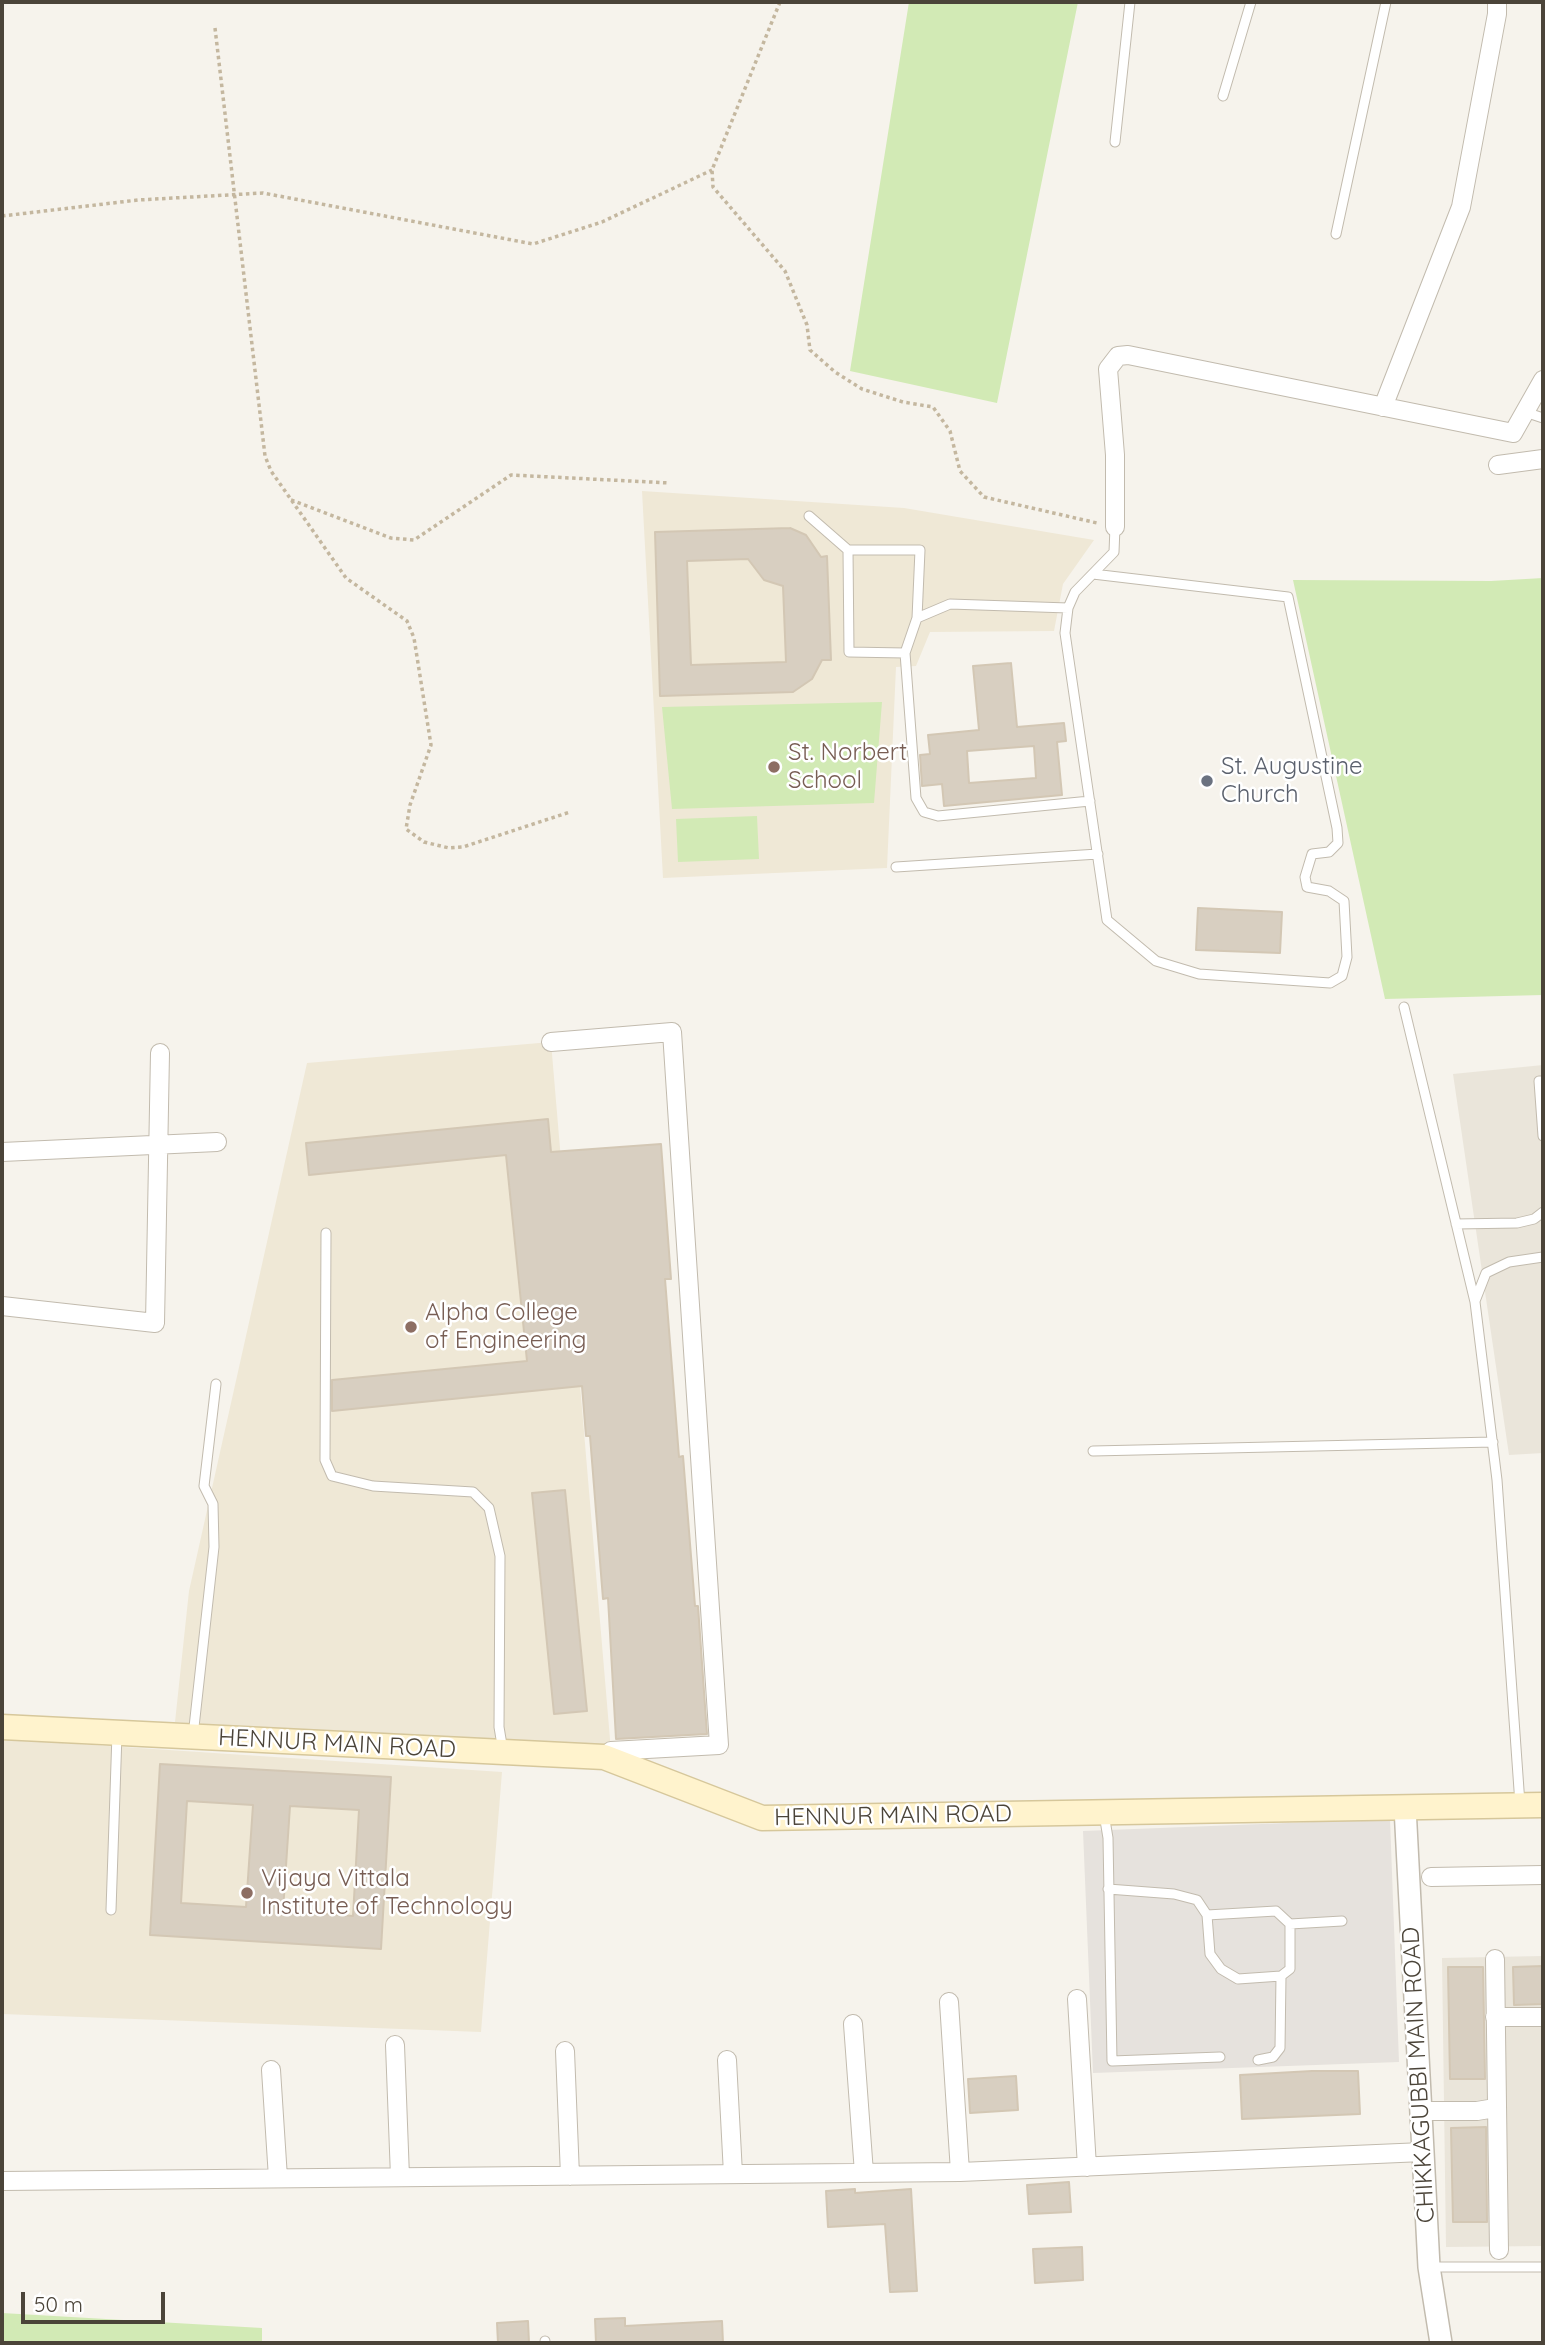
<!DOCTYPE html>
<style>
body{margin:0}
#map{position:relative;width:1545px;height:2345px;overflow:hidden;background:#f6f3ec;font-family:Quicksand,sans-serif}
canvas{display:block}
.frame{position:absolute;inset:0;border:4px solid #4b4439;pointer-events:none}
.scale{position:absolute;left:21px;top:2292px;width:144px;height:32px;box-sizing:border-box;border:4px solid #4b4439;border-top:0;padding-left:9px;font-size:21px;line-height:24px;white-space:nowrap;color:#4b4439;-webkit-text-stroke:5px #fff;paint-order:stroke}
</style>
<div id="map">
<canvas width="1545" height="2345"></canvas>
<div class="frame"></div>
<div class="scale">50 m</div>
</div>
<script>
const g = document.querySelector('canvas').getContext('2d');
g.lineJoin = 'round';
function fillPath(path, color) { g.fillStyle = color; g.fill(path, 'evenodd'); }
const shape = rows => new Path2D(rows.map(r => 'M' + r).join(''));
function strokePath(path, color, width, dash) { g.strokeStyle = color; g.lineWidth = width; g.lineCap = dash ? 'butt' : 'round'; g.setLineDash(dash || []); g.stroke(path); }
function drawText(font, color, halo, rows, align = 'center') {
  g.font = font + ' Quicksand,sans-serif'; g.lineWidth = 5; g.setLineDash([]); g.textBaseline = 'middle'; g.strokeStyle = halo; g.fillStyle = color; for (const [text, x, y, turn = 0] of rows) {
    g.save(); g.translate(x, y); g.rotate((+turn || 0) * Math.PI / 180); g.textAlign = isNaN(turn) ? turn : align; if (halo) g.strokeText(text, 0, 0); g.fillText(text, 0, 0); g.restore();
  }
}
const residential = shape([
 [1543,1065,1543,1453,1509,1455,1453,1074],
 [1543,1956,1543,2246,1446,2247,1442,1958]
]);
const industrial = shape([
 [1390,1819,1399,2062,1093,2073,1083,1831]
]);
const education = shape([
 [642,491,904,508,1094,540,1063,584,1054,631,930,632,916,666,896,667,887,868,663,878],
 [551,1042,611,1751,175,1722,189,1591,307,1063],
 [2,1739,502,1772,481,2032,2,2014]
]);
const green = shape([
 [909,2,1078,2,997,403,850,371],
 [1543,578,1543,995,1385,999,1293,580,1491,581],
 [882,702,874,803,672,809,662,707],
 [757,816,759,859,678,862,676,819],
 [2,2313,262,2328,262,2343,2,2343]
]);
const building = shape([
 [790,528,806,535,821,557,827,556,831,660,822,660,812,679,793,692,660,696,655,532,790,528],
 [748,559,764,580,783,586,786,662,691,665,687,561,748,559],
 [1011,663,1017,727,1064,723,1066,741,1057,742,1062,795,944,806,942,784,922,786,920,755,930,754,928,735,979,730,973,666,1011,663],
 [1034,746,1036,778,969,783,967,751,1034,746],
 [1198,908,1282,912,1280,953,1196,950,1198,908],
 [548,1119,551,1152,661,1144,671,1279,665,1279,679,1457,683,1456,695,1606,698,1606,707,1734,616,1739,608,1598,603,1599,590,1436,586,1436,582,1386,332,1411,332,1380,527,1361,506,1155,309,1175,306,1143,548,1119],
 [565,1490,587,1711,554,1714,532,1493,565,1490],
 [160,1764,391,1777,381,1949,150,1935,160,1764],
 [187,1801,253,1805,246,1907,181,1903,187,1801],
 [290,1806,359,1810,353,1916,283,1911,290,1806],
 [1543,1966,1543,2004,1514,2005,1513,1967,1543,1966],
 [1448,1967,1483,1967,1485,2079,1450,2079,1448,1967],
 [1312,2071,1358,2071,1360,2114,1242,2119,1240,2075,1312,2071],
 [1016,2076,1018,2110,970,2113,968,2079,1016,2076],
 [1486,2127,1487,2222,1453,2222,1451,2128,1486,2127],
 [1069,2182,1071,2212,1029,2214,1027,2185,1069,2182],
 [855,2189,855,2193,911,2189,917,2291,890,2292,885,2224,828,2227,826,2191,855,2189],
 [1082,2247,1083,2280,1035,2283,1033,2249,1082,2247],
 [625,2318,625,2326,722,2321,723,2343,596,2343,595,2319,625,2318],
 [528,2321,529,2343,498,2343,497,2323,528,2321]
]);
const path = shape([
 [780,2,712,170,713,187,785,271,807,325,810,350,835,372,862,389,903,402,933,407,950,431,960,471,984,497,1097,523],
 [215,28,265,456,271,471,346,578,407,621,414,638,431,745,410,805,406,829,424,842,449,848,463,847,570,812],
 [2,216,138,200,263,193,533,244,602,222,712,170],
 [291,500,391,538,414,540,511,475,670,483]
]);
const service = shape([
 [1223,96,1251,2],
 [1115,142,1130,2],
 [1336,234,1386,2],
 [1525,412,1543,418],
 [809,516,848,550,849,652,905,653],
 [848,550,920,550,917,618],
 [1093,574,1288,597,1337,828,1338,843,1329,852,1312,854,1305,877,1307,887,1329,891,1344,901,1347,957,1342,976,1330,983,1199,974,1156,961,1107,920,1065,633,1068,608,1075,592,1114,552,1115,527],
 [1068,608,950,604,917,618,905,653,916,798,924,812,938,816,1090,801],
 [896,867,1098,854],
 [1404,1007,1475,1302,1497,1480,1520,1804],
 [1543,1081,1539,1081,1543,1136],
 [1456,1224,1517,1223,1534,1219,1543,1212],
 [326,1233,325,1460,332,1476,373,1486,473,1492,489,1508,500,1556,499,1727,503,1751],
 [1475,1301,1486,1273,1509,1262,1543,1257],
 [1093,1451,1493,1442],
 [193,1736,214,1547,213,1504,204,1486,216,1384],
 [1104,1814,1108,1838,1112,2061,1220,2057],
 [1108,1889,1174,1894,1197,1900,1207,1915,1210,1954,1221,1969,1238,1979,1281,1976,1290,1969,1290,1924,1276,1911,1207,1915],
 [111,1910,117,1734],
 [1290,1924,1342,1921],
 [1258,2060,1273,2057,1280,2048,1281,1976],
 [1429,2267,1543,2267],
 [545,2341,545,2343]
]);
const minor = shape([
 [1383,407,1461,207,1497,14,1497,2],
 [1498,465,1543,459],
 [1115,527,1115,455,1108,369,1118,356,1128,355,1513,433,1543,380],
 [551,1042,672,1032,719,1745,611,1751,604,1757],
 [2,1152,217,1142],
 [2,1306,155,1323,160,1053],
 [1431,1877,1543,1875],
 [1495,1959,1499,2250],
 [1077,1999,1087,2167],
 [949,2002,960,2172],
 [1495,2017,1543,2017],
 [853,2024,864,2173],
 [395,2045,400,2177],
 [565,2051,570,2176],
 [727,2060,733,2174],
 [271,2070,278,2178],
 [1421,2111,1477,2111,1495,2108],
 [2,2181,960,2172,1423,2152]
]);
const tertiary = shape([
 [1405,1807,1429,2267,1441,2343]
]);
const secondary = shape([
 [2,1727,604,1757,762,1818,1543,1805]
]);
const markers = [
 [774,767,7,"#8d6e63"],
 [1207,781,7,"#6b7280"],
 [411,1327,7,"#8d6e63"],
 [247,1893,7,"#8d6e63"]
];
const educationNames = [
 ["St. Norbert",788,753],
 ["School",788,781],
 ["Alpha College",425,1313],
 ["of Engineering",425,1341],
 ["Vijaya Vittala",261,1879],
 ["Institute of Technology",261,1907]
];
const worshipNames = [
 ["St. Augustine",1221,767],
 ["Church",1221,795]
];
const streetNames = [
 ["HENNUR MAIN ROAD",337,1744,3],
 ["HENNUR MAIN ROAD",893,1816,-1],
 ["CHIKKAGUBBI MAIN ROAD",1419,2075,-93]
];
fillPath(residential, '#eae5da');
fillPath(industrial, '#e6e2dd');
fillPath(education, '#efe8d6');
fillPath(green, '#d2eab5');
fillPath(building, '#d8cfc1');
strokePath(building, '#d3c7b4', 2);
strokePath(service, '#c2bbae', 11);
strokePath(minor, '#c2bbae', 20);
strokePath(tertiary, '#c2bbae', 24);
strokePath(secondary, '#d6c79b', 27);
strokePath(path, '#c4b79f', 3.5, [3.5, 3.5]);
strokePath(service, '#fff', 9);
strokePath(minor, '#fff', 18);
strokePath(tertiary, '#fff', 21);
strokePath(secondary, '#fff3cd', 24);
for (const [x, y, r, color] of markers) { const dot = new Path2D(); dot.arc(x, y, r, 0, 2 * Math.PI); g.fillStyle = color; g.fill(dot); strokePath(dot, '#fff', 2.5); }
drawText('24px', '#785e54', '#fff', educationNames, 'left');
drawText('24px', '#5b616d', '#fff', worshipNames, 'left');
drawText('24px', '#4b4439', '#fff', streetNames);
</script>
